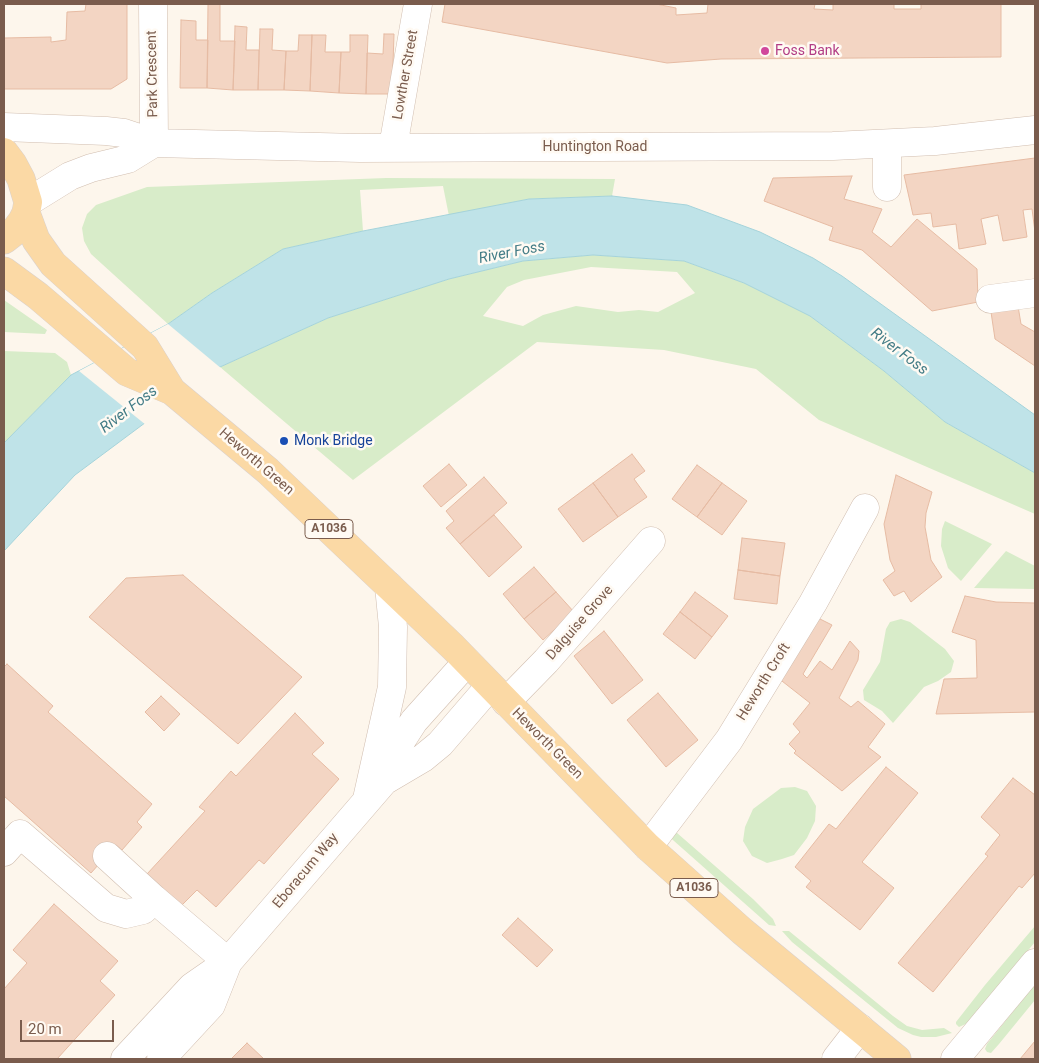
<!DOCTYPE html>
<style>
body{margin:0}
#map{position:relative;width:1039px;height:1063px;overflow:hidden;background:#fdf6ec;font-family:Roboto,sans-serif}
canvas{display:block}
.frame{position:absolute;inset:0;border:5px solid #7a5c4d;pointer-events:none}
.scale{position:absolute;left:20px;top:1020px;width:94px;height:22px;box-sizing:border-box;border:2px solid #7a5c4d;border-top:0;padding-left:6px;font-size:15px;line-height:18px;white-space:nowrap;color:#7a5c4d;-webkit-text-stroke:4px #fffaf3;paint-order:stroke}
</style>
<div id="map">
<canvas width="1039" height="1063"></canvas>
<div class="frame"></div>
<div class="scale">20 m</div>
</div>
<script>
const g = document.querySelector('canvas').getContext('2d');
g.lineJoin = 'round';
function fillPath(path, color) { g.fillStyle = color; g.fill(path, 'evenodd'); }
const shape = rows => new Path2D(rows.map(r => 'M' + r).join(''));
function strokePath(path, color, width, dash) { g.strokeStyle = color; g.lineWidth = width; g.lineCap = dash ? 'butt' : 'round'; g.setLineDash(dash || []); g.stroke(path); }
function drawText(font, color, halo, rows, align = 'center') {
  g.font = font + ' Roboto,sans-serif'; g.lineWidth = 5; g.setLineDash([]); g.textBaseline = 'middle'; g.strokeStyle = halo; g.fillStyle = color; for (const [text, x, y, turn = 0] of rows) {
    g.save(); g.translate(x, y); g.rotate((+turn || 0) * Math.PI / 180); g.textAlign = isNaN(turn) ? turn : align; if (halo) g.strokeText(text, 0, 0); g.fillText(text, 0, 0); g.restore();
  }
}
const green = shape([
 [386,178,615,179,612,196,529,199,449,216,443,186,360,190,363,231,283,249,212,293,168,324,91,254,84,241,82,228,87,214,96,205,147,187],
 [593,255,684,261,744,283,810,316,884,371,945,422,1035,473,1035,514,819,420,756,369,664,350,537,342,353,480,220,367,328,318,449,279,523,261],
 [591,267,677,272,695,293,658,312,639,310,618,312,576,306,543,315,523,326,483,316,507,287,524,280],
 [4,300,47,330,45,334,4,332],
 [4,351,55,353,67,362,71,375,4,443],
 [945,521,992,544,961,581,948,568,941,546,942,529],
 [1006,551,1035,566,1035,589,974,588],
 [901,619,910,622,945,649,954,661,951,672,938,681,924,687,893,723,882,711,864,700,863,690,880,662,886,629,890,622],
 [795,787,807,791,816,806,815,821,807,838,794,855,782,859,767,863,752,856,743,841,745,827,753,809,781,788],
 [669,826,753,899,773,919,776,926,769,925,665,833],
 [1035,926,1035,942,968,1023,959,1027,956,1024,956,1022,985,985],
 [782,931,789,931,893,1016,907,1026,922,1030,944,1028,952,1033,936,1037,921,1037,913,1035,898,1028,792,942],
 [1035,984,1035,1000,999,1044,991,1053,987,1052,985,1049,987,1044]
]);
const water = shape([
 [612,196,687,205,760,232,813,258,842,276,1035,415,1035,473,945,422,884,371,810,316,744,283,684,261,593,255,523,261,449,279,328,318,220,367,75,475,4,551,4,443,71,375,168,324,212,293,283,249,363,231,529,199,612,196]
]);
const pier = shape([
 [168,324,222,369,146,425,79,371]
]);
const building = shape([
 [86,4,127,4,127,79,111,89,4,89,4,38,51,37,51,42,66,40,67,12,85,11,86,4],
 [208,4,220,4,220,41,235,41,233,90,207,88,208,4],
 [445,4,656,4,676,8,676,15,707,13,708,4,815,4,814,9,833,10,833,4,894,4,894,9,921,9,921,4,1001,4,1001,57,721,59,667,63,442,22,445,4],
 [181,20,196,21,196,40,208,40,207,88,180,88,181,20],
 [235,26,247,27,246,50,259,50,258,90,233,90,235,26],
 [260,29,273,29,272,50,286,51,284,90,258,90,260,29],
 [384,34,394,34,392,94,366,94,367,53,383,54,384,34],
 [299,35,312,35,310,91,284,90,286,51,298,51,299,35],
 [312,35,326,35,325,52,341,52,339,93,310,91,312,35],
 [350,35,368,35,366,94,339,93,341,52,350,52,350,35],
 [1035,158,1035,232,1032,209,1023,210,1027,237,1003,241,998,215,981,219,986,244,959,249,956,224,933,227,931,213,913,215,904,175,1035,158],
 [852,176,844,199,882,209,872,232,891,247,917,219,977,269,978,302,932,311,862,250,829,240,833,227,764,201,773,178,852,176],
 [1018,306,1021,324,1035,332,1035,366,995,339,991,312,1018,306],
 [632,454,645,471,634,479,647,497,618,517,593,483,632,454],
 [449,464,467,485,441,507,423,486,449,464],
 [697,465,722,483,697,517,672,499,697,465],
 [896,475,932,492,926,513,925,527,931,560,942,577,911,602,904,591,894,596,883,580,895,571,890,560,884,524,896,475],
 [484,477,507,503,460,544,446,528,454,521,446,511,484,477],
 [593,483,618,517,583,542,558,509,593,483],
 [722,483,747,501,722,535,697,517,722,483],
 [494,515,522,547,489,577,460,544,494,515],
 [742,538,785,543,780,576,738,570,742,538],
 [534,567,556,592,524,619,503,594,534,567],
 [738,570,780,576,777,604,734,599,738,570],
 [183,575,302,677,238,744,89,617,126,578,183,575],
 [556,592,574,612,543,640,524,619,556,592],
 [695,592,728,616,712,637,680,612,695,592],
 [965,596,996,602,1035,603,1035,712,936,714,944,679,977,678,976,640,952,632,965,596],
 [680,612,712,637,695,659,663,634,680,612],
 [812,615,832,625,803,674,807,678,820,661,832,670,850,641,859,651,858,660,839,698,851,707,858,701,885,724,868,747,881,757,842,791,794,753,796,751,789,744,800,732,793,724,810,703,773,674,812,615],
 [604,631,643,680,612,704,574,656,604,631],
 [7,664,53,706,48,712,152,804,137,822,142,827,122,850,116,845,91,873,4,796,4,667,7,664],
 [658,693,698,740,666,767,627,720,658,693],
 [161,696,180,714,164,731,145,712,161,696],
 [295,713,324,743,312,754,339,779,264,864,259,860,216,907,197,890,180,907,147,874,205,811,199,807,231,771,236,776,295,713],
 [886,767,918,793,862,862,894,888,860,930,806,887,811,881,795,867,829,824,836,829,886,767],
 [1013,778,1035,795,1035,873,1022,888,1019,886,933,992,898,963,988,856,985,854,1000,835,981,817,1013,778],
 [54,904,118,961,100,981,115,995,57,1059,4,1059,4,989,27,963,13,950,54,904],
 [518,918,553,950,537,967,502,935,518,918],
 [1035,1041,1035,1059,1020,1059,1035,1041],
 [247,1043,264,1059,231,1059,247,1043]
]);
const minor = shape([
 [153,4,154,143],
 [4,127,106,131,124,133,154,143,360,148,833,146,935,141,1035,130],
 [887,144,887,187],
 [393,147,418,4],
 [28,202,70,176,91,168,128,159,154,143],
 [990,299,1035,293],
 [506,702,546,661,651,541],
 [387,772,394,752,414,721,467,662],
 [367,799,392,687,393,627,389,586],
 [648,847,729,740,813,603,865,508],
 [4,852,20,834,106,908,126,914,143,910,154,899,228,962],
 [107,856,154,899],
 [125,1059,192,987,228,962,384,781,423,758,440,744,490,686],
 [161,1059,211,1005,228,962],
 [836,1059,860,1028],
 [955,1059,1035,963]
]);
const major = shape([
 [4,152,13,164,21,179,28,202,26,213,22,221,13,233,4,240],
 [26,213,36,240,53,264,145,347,172,391],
 [4,271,38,296,127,372,172,391,268,471,453,647,648,847,742,931,897,1059]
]);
const markers = [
 [765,51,5,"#d1479c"],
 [284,441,5,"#1a4fb4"]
];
const shields = [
 [329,529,48],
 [694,888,48]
];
const shieldNames = [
 ["A1036",329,529],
 ["A1036",694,888]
];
const hotelNames = [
 ["Foss Bank",775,51]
];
const streetNames = [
 ["Park Crescent",153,74,-91],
 ["Lowther Street",406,75,-80],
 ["Huntington Road",595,147],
 ["Heworth Green",256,462,41],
 ["Dalguise Grove",580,623,-49],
 ["Heworth Croft",764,682,-58],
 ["Heworth Green",547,744,45],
 ["Eboracum Way",306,871,-50]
];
const transitNames = [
 ["Monk Bridge",294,441]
];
const waterNames = [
 ["River Foss",512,253,-11],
 ["River Foss",899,352,37],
 ["River Foss",129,410,-37]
];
fillPath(green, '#d8ecc9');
fillPath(water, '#bfe3e8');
strokePath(water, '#a5d3da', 1);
fillPath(pier, '#fdf6ec');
fillPath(building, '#f3d5c3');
strokePath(building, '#e6bba3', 1);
strokePath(minor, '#d1beb0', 29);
strokePath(major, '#dad1cd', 29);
strokePath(minor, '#fff', 28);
strokePath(major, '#fbd9a5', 28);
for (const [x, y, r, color] of markers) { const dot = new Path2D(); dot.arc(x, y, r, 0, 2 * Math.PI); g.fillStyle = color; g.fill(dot); strokePath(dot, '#fffaf3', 2); }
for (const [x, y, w] of shields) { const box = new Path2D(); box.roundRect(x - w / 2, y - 9.5, w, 19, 4); g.fillStyle = '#fffaf3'; g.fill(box); strokePath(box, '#7a5c4d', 1); }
drawText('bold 12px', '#7a5c4d', null, shieldNames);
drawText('14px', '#b23c85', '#fffaf3', hotelNames, 'left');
drawText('14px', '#7a5c4d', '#fffaf3', streetNames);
drawText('14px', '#164399', '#fffaf3', transitNames, 'left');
drawText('italic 15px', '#437c86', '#fffaf3', waterNames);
</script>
